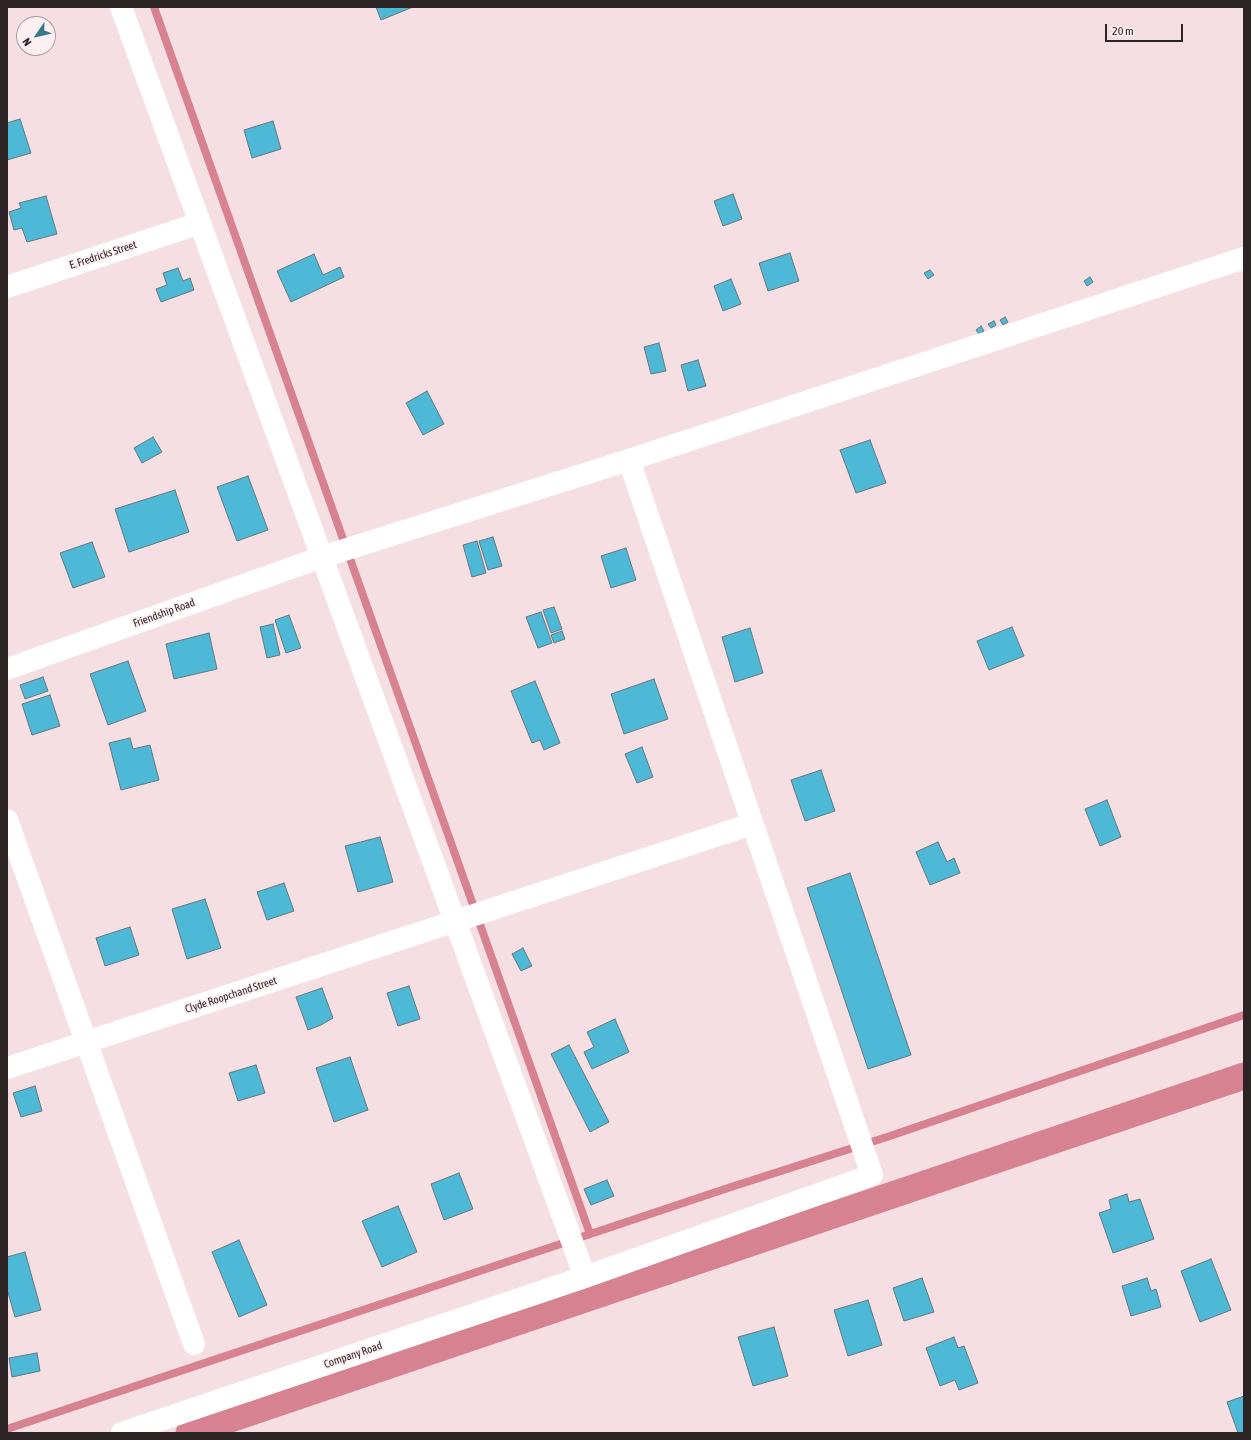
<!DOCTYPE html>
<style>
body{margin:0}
#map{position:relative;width:1251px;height:1440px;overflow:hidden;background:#f5dfe2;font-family:"Asap Condensed",sans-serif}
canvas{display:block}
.frame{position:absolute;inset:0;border:8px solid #2c2425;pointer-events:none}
.north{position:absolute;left:16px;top:16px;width:40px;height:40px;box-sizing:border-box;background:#fceff1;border:1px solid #a99e9f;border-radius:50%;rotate:236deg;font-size:11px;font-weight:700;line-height:16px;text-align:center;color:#2c2425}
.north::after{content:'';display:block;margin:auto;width:14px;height:18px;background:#37788b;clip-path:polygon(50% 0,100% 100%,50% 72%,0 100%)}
.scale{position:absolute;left:1105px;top:24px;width:78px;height:18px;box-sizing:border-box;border:2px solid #2c2425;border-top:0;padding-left:5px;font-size:12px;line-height:14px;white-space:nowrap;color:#2c2425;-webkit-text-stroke:3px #fceff1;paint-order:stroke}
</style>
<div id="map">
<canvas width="1251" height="1440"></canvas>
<div class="frame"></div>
<div class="north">N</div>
<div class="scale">20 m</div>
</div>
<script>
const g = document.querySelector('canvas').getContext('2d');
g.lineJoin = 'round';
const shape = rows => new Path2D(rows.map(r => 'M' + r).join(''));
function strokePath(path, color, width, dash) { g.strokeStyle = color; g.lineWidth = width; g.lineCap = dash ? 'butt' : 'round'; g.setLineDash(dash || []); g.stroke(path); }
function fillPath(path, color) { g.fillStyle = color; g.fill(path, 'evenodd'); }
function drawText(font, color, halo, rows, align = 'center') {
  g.font = font + ' "Asap Condensed",sans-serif'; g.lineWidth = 3.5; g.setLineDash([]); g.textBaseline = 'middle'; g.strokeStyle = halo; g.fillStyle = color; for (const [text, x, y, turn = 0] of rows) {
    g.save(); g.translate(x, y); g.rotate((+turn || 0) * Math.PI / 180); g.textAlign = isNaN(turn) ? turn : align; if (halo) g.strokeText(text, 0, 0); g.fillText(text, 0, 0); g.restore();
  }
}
const stream = shape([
 [154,7,590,1234],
 [7,1429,731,1187,890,1136,1244,1015]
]);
const canal = shape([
 [189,1433,1244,1076]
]);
const building = shape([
 [376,7,413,7,381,20,376,7],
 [20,119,31,153,7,160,7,123,20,119],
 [273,121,281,149,252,158,244,130,273,121],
 [733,194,742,219,723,226,714,201,733,194],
 [46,196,57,234,27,242,22,228,14,230,9,212,21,208,19,203,46,196],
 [790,253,799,281,768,291,759,263,790,253],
 [314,254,323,275,340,267,344,277,291,302,277,271,314,254],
 [178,268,183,281,190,278,194,290,161,302,156,289,167,285,163,273,178,268],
 [930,270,934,275,928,279,924,273,930,270],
 [1090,277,1093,282,1087,286,1084,281,1090,277],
 [731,279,741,304,723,311,714,286,731,279],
 [1005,317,1008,322,1003,325,1000,320,1005,317],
 [994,321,996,325,991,328,988,324,994,321],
 [981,326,984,331,979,334,976,330,981,326],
 [659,343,666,371,651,374,644,347,659,343],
 [698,360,706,386,688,391,681,365,698,360],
 [427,391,444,424,423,435,406,403,427,391],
 [153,437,162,452,142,463,134,448,153,437],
 [870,440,886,483,856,493,840,450,870,440],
 [248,476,268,530,237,541,217,487,248,476],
 [175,490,189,532,129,552,115,509,175,490],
 [493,537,502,566,488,570,479,541,493,537],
 [477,541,486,573,472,577,463,545,477,541],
 [92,542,105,577,73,588,60,553,92,542],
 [626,548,636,580,611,588,601,556,626,548],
 [554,607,562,629,551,633,543,610,554,607],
 [541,612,552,643,538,648,526,617,541,612],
 [289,615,301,648,286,653,275,620,289,615],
 [273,624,280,655,267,658,260,627,273,624],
 [1012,627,1024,656,989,670,977,641,1012,627],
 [750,628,763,673,735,682,722,637,750,628],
 [562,631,565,639,554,643,551,635,562,631],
 [209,633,217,669,174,679,166,644,209,633],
 [128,661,146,711,108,725,90,674,128,661],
 [43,677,48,691,25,699,20,685,43,677],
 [654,679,668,719,624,734,611,694,654,679],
 [535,681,560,743,544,750,540,740,532,743,511,691,535,681],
 [50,695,60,726,32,735,22,704,50,695],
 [130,738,133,749,150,745,159,780,121,790,109,743,130,738],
 [642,747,653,777,637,783,625,754,642,747],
 [821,770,835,811,805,821,791,780,821,770],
 [1107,800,1121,837,1100,846,1085,809,1107,800],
 [380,837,393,882,358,892,345,846,380,837],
 [938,842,947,862,954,858,960,873,930,885,916,852,938,842],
 [850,873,911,1055,868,1069,807,888,850,873],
 [284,883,294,911,267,920,257,892,284,883],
 [205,899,221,948,187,959,172,909,205,899],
 [130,927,139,955,105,966,96,938,130,927],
 [523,948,532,966,521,971,512,954,523,948],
 [409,986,420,1019,398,1026,387,993,409,986],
 [322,988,333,1018,321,1025,308,1030,296,997,322,988],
 [615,1019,629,1052,592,1069,584,1052,594,1047,587,1032,615,1019],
 [569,1045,609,1122,590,1132,551,1054,569,1045],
 [350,1057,368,1110,334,1122,316,1068,350,1057],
 [256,1065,265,1093,238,1101,229,1073,256,1065],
 [35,1086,42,1111,21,1117,13,1093,35,1086],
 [459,1173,473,1209,444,1220,431,1184,459,1173],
 [607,1180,614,1196,591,1205,584,1189,607,1180],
 [1127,1194,1129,1202,1140,1199,1154,1239,1113,1253,1099,1213,1111,1209,1109,1200,1127,1194],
 [398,1206,417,1252,382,1267,362,1221,398,1206],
 [239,1240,267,1305,239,1317,212,1252,239,1240],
 [25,1252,41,1310,15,1317,7,1289,7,1257,25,1252],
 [1211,1259,1231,1310,1200,1322,1181,1271,1211,1259],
 [922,1278,934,1312,904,1321,893,1288,922,1278],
 [1147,1278,1151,1291,1156,1289,1161,1307,1131,1316,1122,1286,1147,1278],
 [868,1300,882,1345,848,1356,834,1310,868,1300],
 [774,1327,788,1376,753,1386,738,1337,774,1327],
 [954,1337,958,1348,964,1346,978,1383,959,1390,955,1380,940,1386,926,1348,954,1337],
 [37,1353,40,1371,12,1377,9,1358,37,1353],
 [1244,1396,1244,1433,1238,1433,1227,1402,1244,1396]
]);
const street = shape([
 [121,7,585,1277],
 [7,287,200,223],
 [7,669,322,557,629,460,1244,258],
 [7,820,194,1344],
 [7,1068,752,824],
 [122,1433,585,1277,872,1175,629,460]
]);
const streetNames = [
 ["E. Fredricks Street",103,255,-18],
 ["Friendship Road",164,613,-20],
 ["Clyde Roopchand Street",231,995,-18],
 ["Company Road",353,1355,-19]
];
strokePath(stream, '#d78291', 8);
strokePath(canal, '#d78291', 27);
fillPath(building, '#4eb8d7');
strokePath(building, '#65777e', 1);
strokePath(street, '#fff', 22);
drawText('11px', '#2c2425', '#fceff1', streetNames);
</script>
